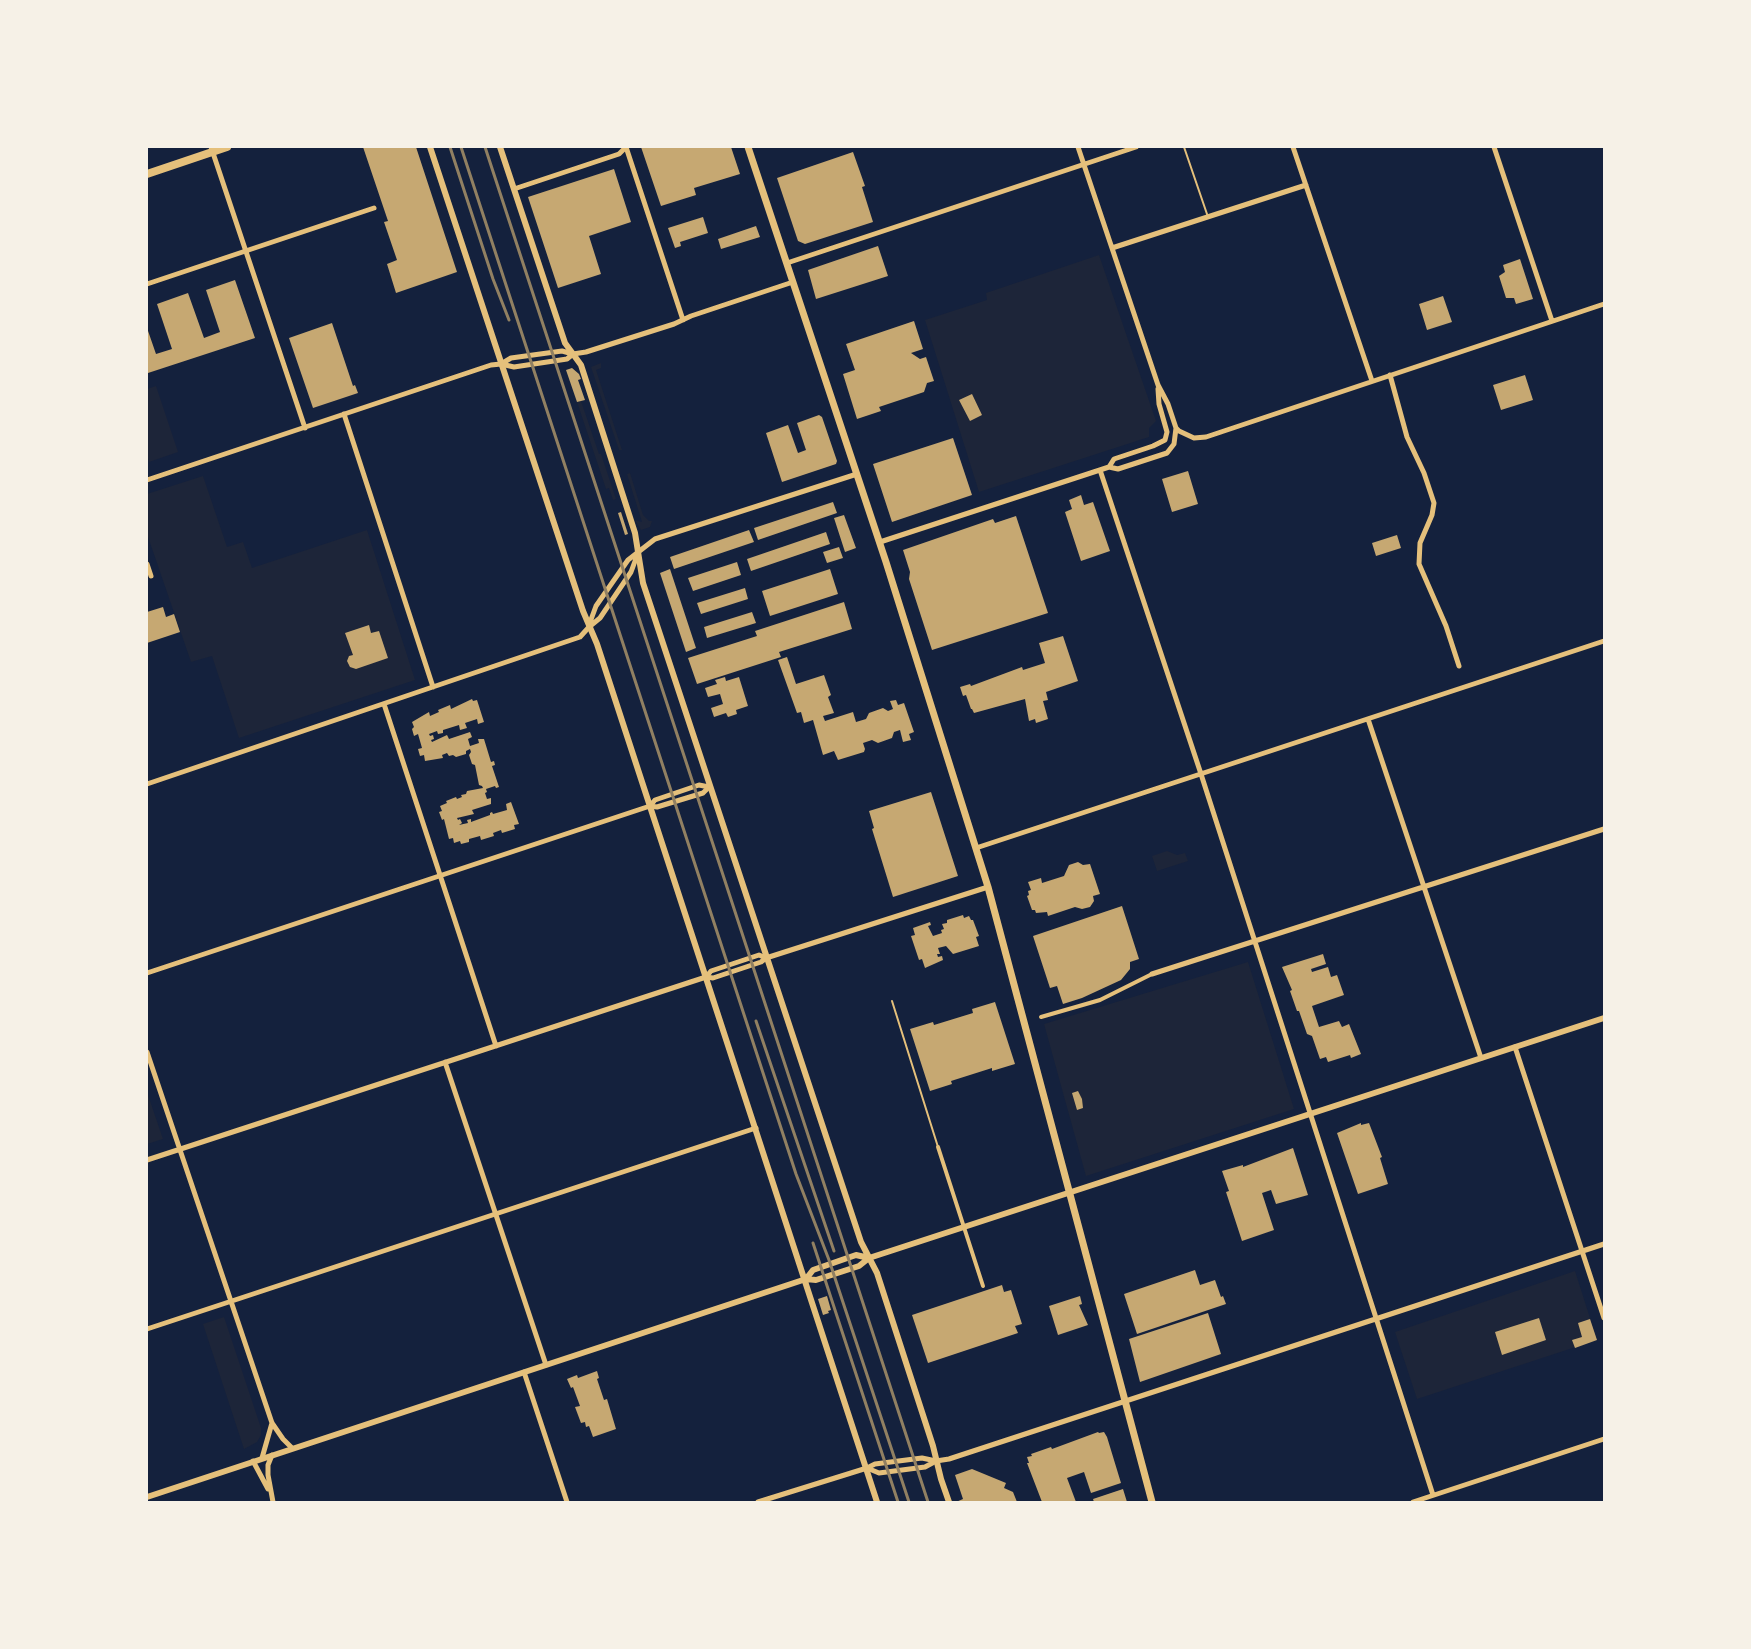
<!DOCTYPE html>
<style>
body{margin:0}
#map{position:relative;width:1751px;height:1649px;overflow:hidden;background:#14213d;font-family:Barlow,sans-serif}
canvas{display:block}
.frame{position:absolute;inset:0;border:148px solid #f6f1e7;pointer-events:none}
</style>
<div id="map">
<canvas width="1751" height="1649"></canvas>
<div class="frame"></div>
</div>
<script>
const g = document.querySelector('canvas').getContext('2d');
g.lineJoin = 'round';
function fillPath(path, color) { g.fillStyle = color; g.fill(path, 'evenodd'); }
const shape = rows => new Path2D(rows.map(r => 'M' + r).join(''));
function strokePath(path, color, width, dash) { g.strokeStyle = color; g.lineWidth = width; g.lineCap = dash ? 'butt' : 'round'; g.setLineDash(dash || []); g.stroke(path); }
const green = shape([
 [1099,255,1156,421,1149,428,1149,437,979,492,925,320,987,300,986,293],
 [601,363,601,368,596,370,622,450,619,450,591,367],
 [156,386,178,452,149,462,147,455,147,389],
 [581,401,599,454,601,454,616,499,613,500,609,488,606,489,577,402],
 [630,473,643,515,649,521,652,521,650,527,641,530,635,520,642,522,627,474],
 [203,476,227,547,243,542,252,568,367,530,415,680,239,738,212,656,191,662,147,534,147,494],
 [1167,851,1177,855,1185,853,1188,861,1157,871,1152,856],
 [1248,962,1294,1109,1086,1176,1044,1024],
 [147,1092,163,1139,147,1144],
 [1575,1271,1597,1340,1417,1399,1395,1332],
 [224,1317,261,1428,261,1435,257,1442,244,1449,203,1324]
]);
const building = shape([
 [363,147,416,147,457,272,396,293,387,264,397,260,384,222,388,221],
 [641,147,731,147,740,174,694,188,696,195,661,206],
 [853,152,865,186,862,187,873,222,805,244,798,241,777,178],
 [614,169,631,222,589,236,601,274,558,288,528,197],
 [703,217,708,233,680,242,681,246,675,248,668,228],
 [756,226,760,237,721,249,718,239],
 [878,246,888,276,816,299,808,270],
 [1520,259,1533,299,1516,304,1514,298,1506,298,1499,276,1505,272,1503,265],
 [235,280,255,338,148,373,147,328,156,354,172,349,157,304,188,293,204,338,220,332,206,290],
 [1443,296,1452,322,1427,330,1419,304],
 [914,321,923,349,911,353,920,359,926,357,934,381,927,383,924,392,879,407,881,411,857,419,843,374,855,370,846,344],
 [332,323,353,386,355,385,358,393,313,408,289,338],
 [572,368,579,374,581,379,578,380,585,400,577,402,566,370],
 [1525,375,1533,400,1501,410,1493,385],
 [972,394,982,415,970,421,959,400],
 [819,415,822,417,837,461,836,464,782,482,766,433,788,425,798,453,806,450,797,423],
 [953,438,972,495,892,522,873,464],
 [1188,471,1198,504,1172,512,1162,479],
 [1081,495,1084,505,1093,502,1110,551,1081,561,1065,512,1072,509,1069,500],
 [833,502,837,513,758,540,754,528],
 [621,512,628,534,625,535,618,513],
 [844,515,856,548,845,552,834,518],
 [1016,516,1048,613,932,650,909,579,910,572,903,550,993,519,995,523],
 [749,530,754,542,674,569,670,557],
 [826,532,830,544,751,571,747,559],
 [1397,535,1401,548,1376,556,1372,543],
 [839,547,843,558,827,563,823,552],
 [737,562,741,575,693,591,688,578],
 [670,569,696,648,686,652,660,573],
 [830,569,838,594,770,616,762,591],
 [745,588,748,599,701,614,697,603],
 [844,602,852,629,779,652,781,657,697,684,688,658,757,636,755,631],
 [163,607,166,617,174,614,180,632,147,643,147,612],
 [752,612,756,623,707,638,704,627],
 [369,625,371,633,379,631,388,658,356,669,350,667,347,661,349,656,353,655,345,633],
 [1063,636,1078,681,1046,692,1048,700,1043,701,1048,719,1036,723,1035,719,1029,721,1025,699,974,713,972,709,971,709,966,695,963,696,960,687,970,684,971,686,1022,667,1023,670,1045,663,1039,643],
 [787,657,796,684,824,675,831,695,828,697,834,713,823,716,825,721,853,712,856,722,866,719,869,713,883,708,888,711,893,709,890,701,896,700,898,705,904,703,914,732,909,734,911,740,903,742,900,730,894,732,892,738,878,743,872,740,863,743,865,749,864,752,838,760,834,751,823,755,813,720,804,723,801,712,797,713,778,660],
 [725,677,726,681,739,677,748,706,736,710,737,714,728,717,726,713,714,717,711,708,723,704,720,694,708,697,705,688,717,684,715,680],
 [472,699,473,701,477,700,484,722,478,724,477,719,465,723,467,728,460,730,459,725,443,730,443,733,438,734,437,731,429,734,430,736,433,735,434,739,431,740,432,742,447,735,449,739,470,732,472,737,468,739,470,746,479,743,478,739,484,739,491,762,494,761,495,765,492,766,499,787,496,788,495,786,486,789,487,792,485,793,487,799,491,798,491,804,472,810,474,814,457,818,458,820,460,819,462,823,459,825,468,823,467,820,471,819,471,822,490,815,490,813,492,812,493,814,507,810,506,804,511,802,519,824,514,825,515,829,502,833,501,830,493,833,494,836,481,840,480,836,469,839,469,842,461,844,460,841,454,843,453,838,449,839,444,819,442,820,439,812,442,811,440,806,447,803,446,801,456,797,457,799,462,797,461,795,466,794,467,791,483,788,482,786,479,785,475,765,472,764,469,755,471,752,470,749,466,751,466,754,456,757,453,755,449,756,447,753,442,755,443,758,425,761,424,755,420,756,418,749,422,748,418,734,414,736,412,729,414,727,412,722,429,712,430,716,439,712,438,710,450,705,451,709],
 [931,792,958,876,893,897,872,829,874,828,869,811],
 [1078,862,1083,865,1090,864,1100,894,1093,896,1094,901,1090,907,1082,909,1075,907,1048,916,1047,912,1036,913,1035,910,1032,910,1027,896,1029,895,1028,891,1031,890,1028,882,1041,878,1042,883,1064,876,1069,865],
 [1122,906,1139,959,1130,962,1130,969,1121,980,1082,998,1063,1004,1057,986,1050,988,1033,936],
 [963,915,964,918,969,916,971,920,973,920,979,936,976,937,979,946,953,954,946,946,938,948,940,954,937,954,938,957,942,956,943,960,925,968,922,959,919,960,911,936,915,935,913,928,930,922,931,925,928,926,933,936,942,933,941,930,944,929,942,924,947,923,947,920],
 [1323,954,1326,964,1311,969,1312,972,1328,967,1331,977,1337,975,1344,995,1312,1006,1319,1027,1339,1021,1342,1027,1349,1024,1361,1054,1351,1058,1350,1055,1328,1062,1326,1057,1320,1059,1312,1036,1307,1034,1299,1011,1297,1011,1290,991,1292,990,1282,967],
 [995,1002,1015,1064,992,1071,992,1068,951,1081,952,1084,930,1091,910,1029,933,1022,934,1025,973,1013,972,1009],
 [1078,1091,1082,1099,1083,1108,1077,1110,1072,1093],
 [1361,1123,1361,1125,1369,1123,1382,1157,1380,1158,1388,1184,1358,1194,1337,1133],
 [1293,1148,1308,1195,1276,1204,1271,1190,1262,1193,1274,1230,1242,1241,1226,1192,1229,1191,1222,1171,1243,1165,1243,1167],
 [1195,1270,1200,1285,1215,1280,1221,1297,1223,1296,1226,1304,1137,1334,1124,1294],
 [1002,1285,1004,1292,1011,1290,1022,1324,1015,1326,1018,1333,928,1363,912,1315],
 [827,1296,831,1310,828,1311,829,1313,823,1315,818,1299],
 [1080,1296,1082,1304,1079,1305,1088,1325,1058,1335,1049,1306],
 [1208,1313,1221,1354,1140,1382,1129,1339],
 [1539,1318,1546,1340,1502,1355,1495,1332],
 [1590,1319,1597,1340,1575,1348,1572,1340,1582,1337,1578,1323],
 [597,1371,599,1378,597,1379,604,1400,607,1399,616,1429,593,1437,589,1426,586,1427,585,1422,581,1423,575,1407,580,1406,573,1387,571,1388,567,1379,577,1375,578,1378],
 [1098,1432,1099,1433,1104,1432,1107,1437,1121,1483,1091,1493,1084,1472,1067,1478,1076,1502,1042,1502,1027,1463,1029,1463,1027,1457,1032,1456,1031,1454,1051,1447,1052,1449],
 [972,1469,1006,1483,1004,1488,1013,1492,1017,1502,956,1502,963,1499,955,1475],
 [1123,1489,1127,1502,1094,1502,1093,1499]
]);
const service = shape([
 [1184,147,1208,217],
 [892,1001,938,1147]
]);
const pedestrian = shape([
 [1041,1017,1100,1000,1152,974],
 [938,1147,983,1286]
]);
const minor = shape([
 [211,147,305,428],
 [626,147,683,320],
 [1078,147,1158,385,1168,404,1176,428,1179,431,1194,438,1206,437,1604,304],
 [1293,147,1372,381],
 [1494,147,1552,321],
 [514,189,619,154,626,147],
 [1112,248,1306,185],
 [787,263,1136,147],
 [147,284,374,208],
 [501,364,514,367,567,359,573,354,586,352,674,324,691,316,793,282],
 [1390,375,1407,437,1424,473,1434,503,1432,515,1420,543,1419,564,1446,626,1459,666],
 [344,414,433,687],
 [1109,467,1114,459,1153,446,1165,440,1167,432,1159,404,1158,389],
 [1100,470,1201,774,1433,1495],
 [147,480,491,365,501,364,511,358,562,351,573,354],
 [880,542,1109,467,1118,469,1167,453,1174,444,1176,428],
 [147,564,151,576],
 [589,625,596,606,628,560,655,539,857,474],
 [384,704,496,1046],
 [1368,719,1481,1058],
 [147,784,580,637,589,627,600,618,631,572,638,553],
 [650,806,655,800,699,785,709,787],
 [976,848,1604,641],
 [147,973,650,806,657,807,703,793,709,787],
 [1152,974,1604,829],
 [706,977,711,971,759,955,766,958],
 [1515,1047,1604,1318],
 [147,1052,272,1423,283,1439,292,1448],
 [445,1062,546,1365],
 [147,1160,706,977,713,978,761,962,766,958,988,887],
 [147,1329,756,1128],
 [524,1372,567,1502],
 [272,1455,268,1465,268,1475,273,1502],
 [262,1458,272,1423],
 [253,1461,268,1489],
 [867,1468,879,1473,925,1467,936,1461],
 [758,1502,867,1468,875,1464,922,1458,936,1461,949,1459,1604,1244],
 [1413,1502,1604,1439]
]);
const tertiary = shape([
 [430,147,583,611,597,644,877,1502],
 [500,147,565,343,581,365,635,533,643,583,861,1242,877,1273,933,1446,941,1479,949,1502],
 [806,1279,813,1270,856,1255,869,1258],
 [147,1497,806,1279,816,1280,859,1266,869,1258,1604,1018]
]);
const secondary = shape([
 [748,147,886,562,988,887,1152,1502]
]);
const primary = shape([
 [147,174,227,147]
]);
const rail = shape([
 [450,147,493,279,509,320],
 [461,147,796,1174,829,1260,909,1502],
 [485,147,928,1502],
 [756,1021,834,1251],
 [813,1243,898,1502]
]);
fillPath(green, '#1d2539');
fillPath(building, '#c6a872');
strokePath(service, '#e5c07b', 2);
strokePath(pedestrian, '#e5c07b', 4);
strokePath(minor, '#e5c07b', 5);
strokePath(tertiary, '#e5c07b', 6);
strokePath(secondary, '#e5c07b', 7);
strokePath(primary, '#e5c07b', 8);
strokePath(rail, '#918062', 3);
</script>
